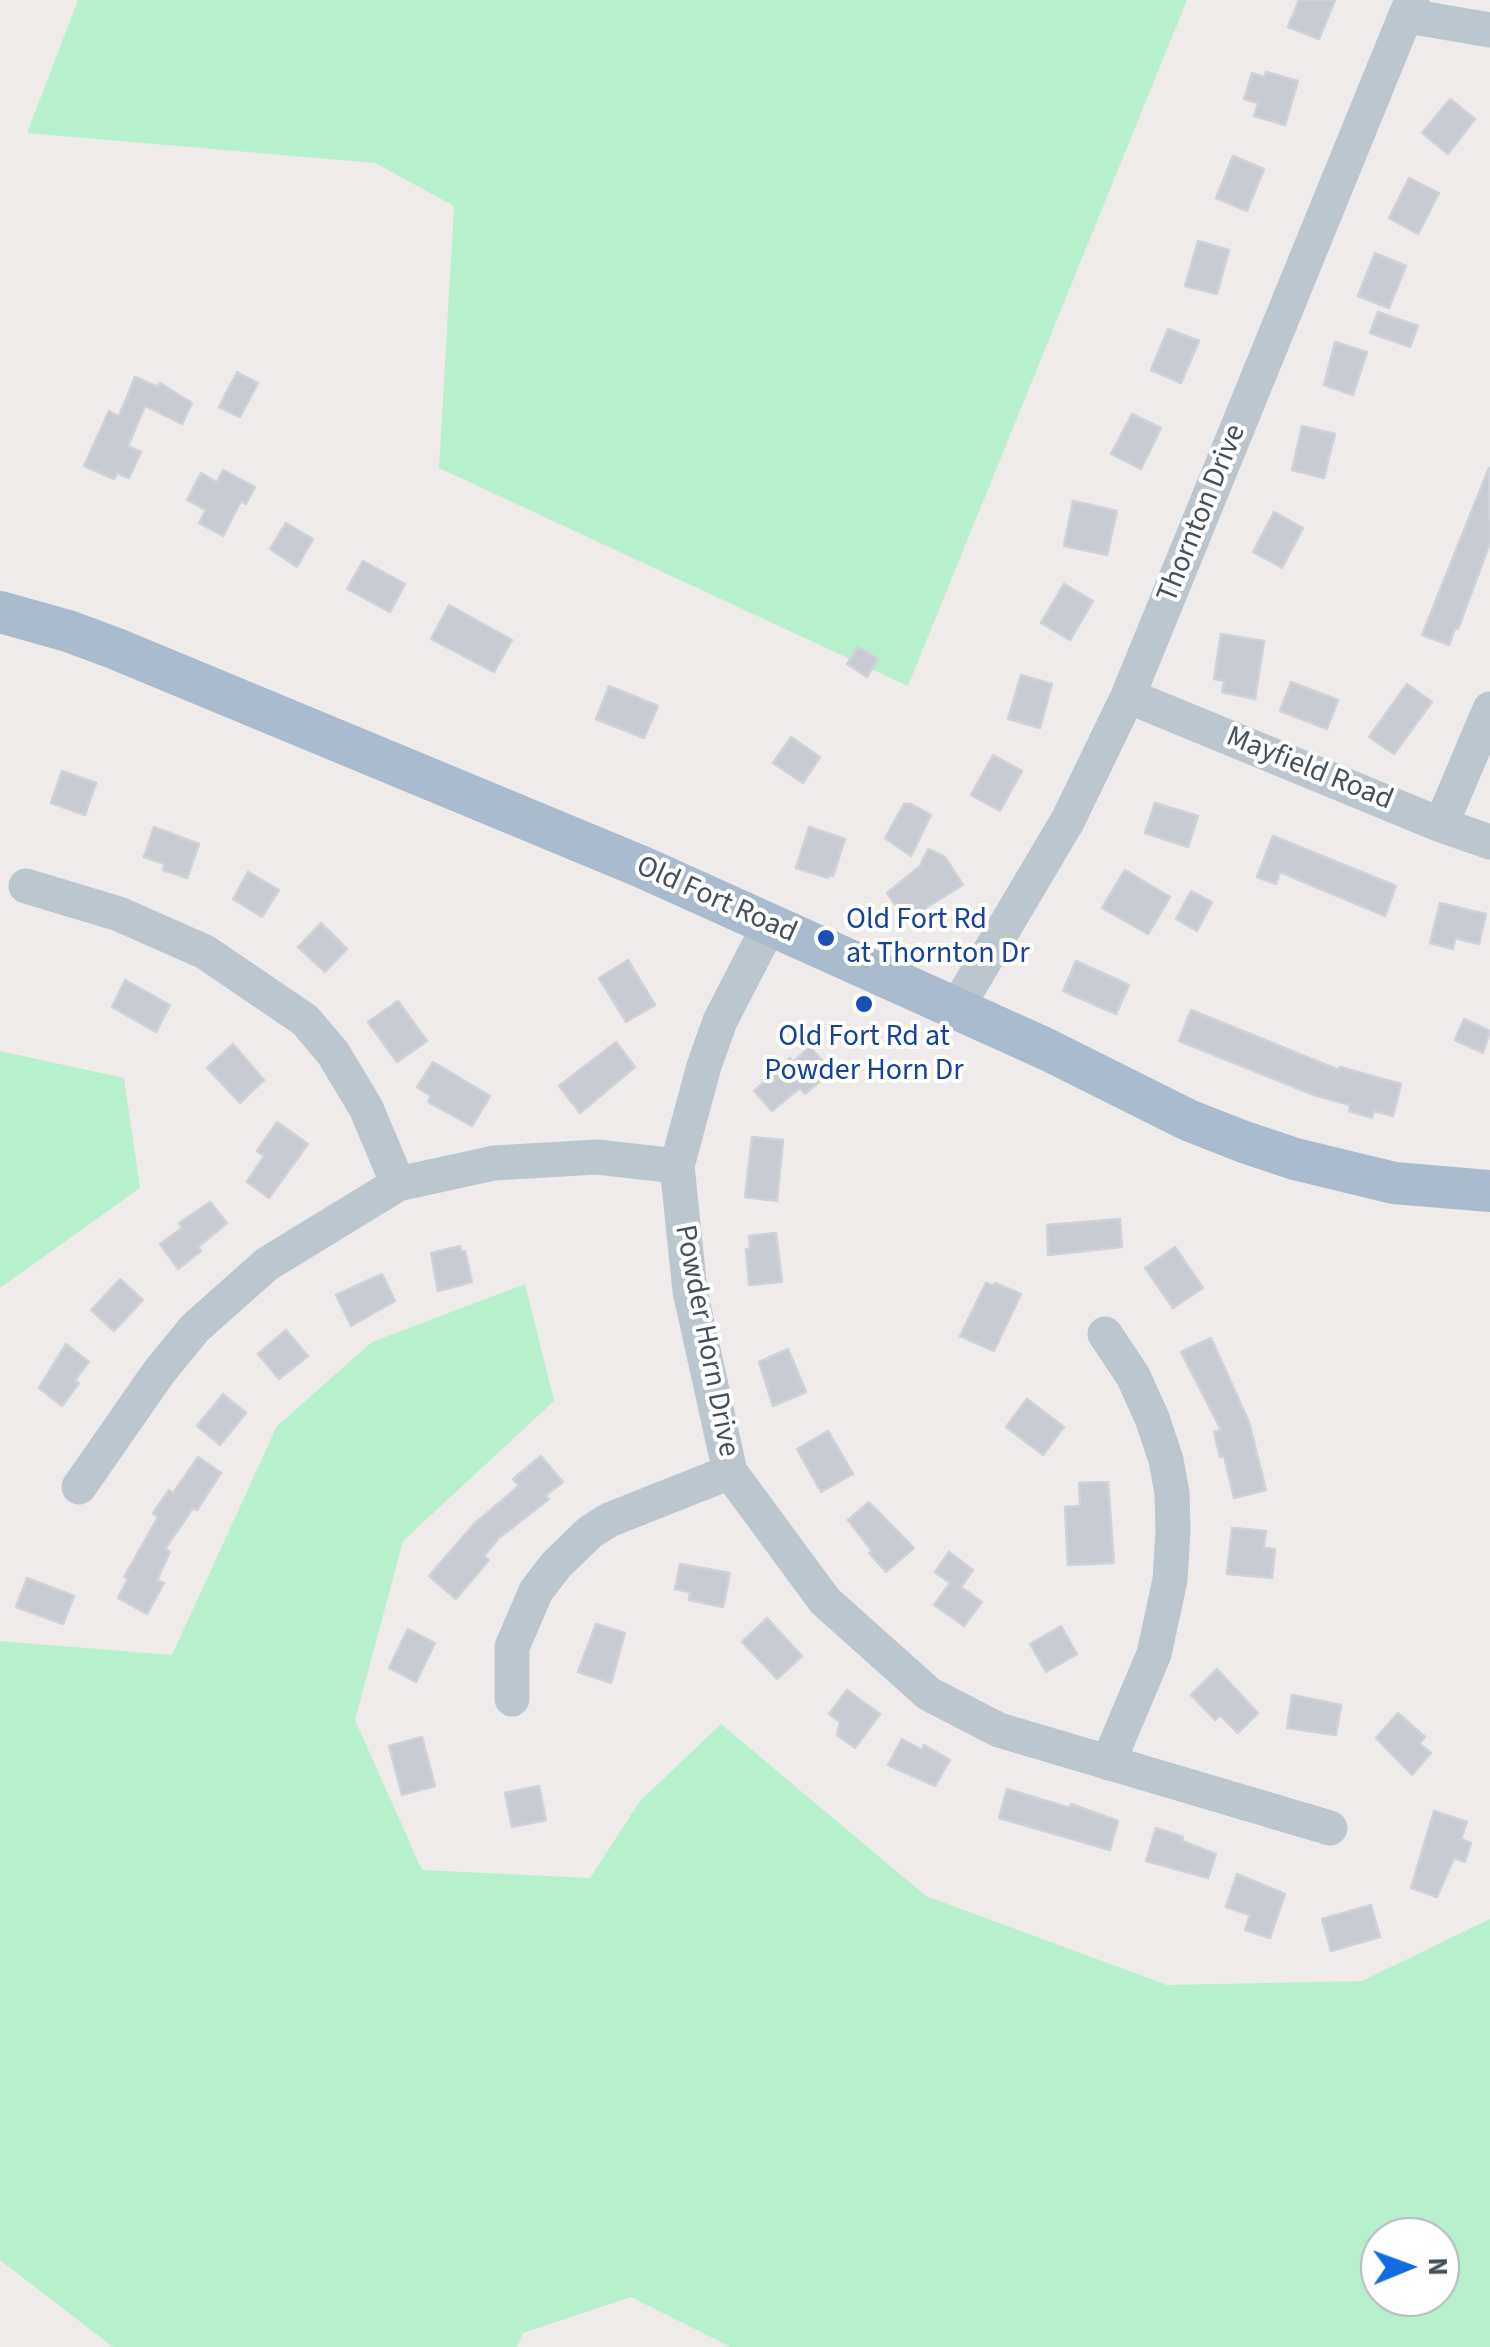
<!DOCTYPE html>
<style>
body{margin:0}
#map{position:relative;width:1490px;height:2347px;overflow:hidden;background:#efebeb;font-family:"Source Sans 3",sans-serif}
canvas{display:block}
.north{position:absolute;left:1360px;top:2217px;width:100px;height:100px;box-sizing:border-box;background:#fff;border:2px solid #b4b9bd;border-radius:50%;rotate:89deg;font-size:28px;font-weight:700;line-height:40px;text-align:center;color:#444f5a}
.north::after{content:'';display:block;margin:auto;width:35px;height:45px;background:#116be3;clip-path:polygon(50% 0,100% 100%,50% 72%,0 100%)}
</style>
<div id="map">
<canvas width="1490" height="2347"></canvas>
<div class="north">N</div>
</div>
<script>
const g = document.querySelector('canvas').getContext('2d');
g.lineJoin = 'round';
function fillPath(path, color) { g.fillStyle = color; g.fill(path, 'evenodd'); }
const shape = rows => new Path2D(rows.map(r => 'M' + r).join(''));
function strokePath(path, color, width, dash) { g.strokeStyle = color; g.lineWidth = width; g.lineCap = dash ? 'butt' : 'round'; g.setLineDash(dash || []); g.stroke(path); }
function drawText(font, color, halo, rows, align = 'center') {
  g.font = font + ' "Source Sans 3",sans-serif'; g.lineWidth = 8; g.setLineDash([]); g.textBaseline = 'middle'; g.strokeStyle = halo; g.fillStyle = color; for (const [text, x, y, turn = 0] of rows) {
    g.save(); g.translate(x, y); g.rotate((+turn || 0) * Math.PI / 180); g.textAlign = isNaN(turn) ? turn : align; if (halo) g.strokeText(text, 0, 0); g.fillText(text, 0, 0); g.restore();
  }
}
const green = shape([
 [78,0,1187,0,908,686,439,468,454,206,375,163,27,133],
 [0,1051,124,1078,140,1188,0,1288],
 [525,1284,554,1401,403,1541,355,1720,422,1870,590,1878,640,1801,721,1724,926,1896,1167,1985,1362,1981,1490,1919,1490,2347,731,2347,631,2297,523,2333,517,2347,113,2347,0,2260,0,1641,172,1655,277,1426,372,1342],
 [1380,2237,1440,2237,1440,2297,1380,2297]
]);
const building = shape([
 [1299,0,1335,0,1319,39,1288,27,1299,0],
 [1266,72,1298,81,1285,125,1254,116,1258,103,1244,99,1252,73,1264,77,1266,72],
 [1450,99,1475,119,1448,154,1422,133,1450,99],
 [1233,156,1264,169,1247,211,1216,198,1233,156],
 [1409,178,1439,193,1418,234,1389,218,1409,178],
 [1198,241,1229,250,1217,294,1185,286,1198,241],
 [1375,253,1406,266,1389,308,1358,296,1375,253],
 [1378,312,1418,326,1410,347,1370,333,1378,312],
 [1168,329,1199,341,1181,383,1151,370,1168,329],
 [1335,342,1367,352,1353,395,1324,385,1335,342],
 [237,372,258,383,240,417,219,407,237,372],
 [135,377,158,387,160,383,192,403,182,424,145,406,128,446,141,452,129,478,117,473,114,479,84,466,109,411,119,416,135,377],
 [1132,414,1161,428,1141,469,1111,454,1132,414],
 [1302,426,1335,434,1324,478,1292,470,1302,426],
 [1489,468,1490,543,1458,629,1455,628,1449,645,1422,635,1489,468],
 [223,470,255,487,246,504,241,501,223,536,199,523,206,510,187,500,201,473,217,482,223,470],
 [1073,501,1117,511,1107,555,1064,546,1073,501],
 [1274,512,1303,528,1282,568,1253,552,1274,512],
 [286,523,313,539,297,567,270,549,286,523],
 [363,561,405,584,390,612,347,589,363,561],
 [1064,584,1093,601,1070,640,1041,623,1064,584],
 [449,605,512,640,494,672,431,639,449,605],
 [1221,634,1264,641,1255,699,1222,692,1224,681,1214,679,1221,634],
 [858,647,878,659,867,677,847,664,858,647],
 [1021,675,1052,684,1040,728,1008,719,1021,675],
 [1291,682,1338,700,1327,729,1280,711,1291,682],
 [1407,684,1432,702,1394,754,1369,737,1407,684],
 [609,686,658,706,644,738,596,719,609,686],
 [791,737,820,757,803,783,773,763,791,737],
 [993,755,1022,771,1000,811,971,795,993,755],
 [62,771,96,783,85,815,51,803,62,771],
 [1155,803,1198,816,1188,847,1145,833,1155,803],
 [904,804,911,804,931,815,911,856,885,838,904,804],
 [154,827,199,844,187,878,163,870,165,864,144,857,154,827],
 [809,827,845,839,833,876,829,875,828,878,796,868,809,827],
 [1273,836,1396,886,1385,916,1280,872,1276,884,1257,877,1273,836],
 [928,849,945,857,963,885,906,920,887,893,920,866,928,849],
 [1125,870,1170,897,1148,934,1102,908,1125,870],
 [248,872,279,890,262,917,233,899,248,872],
 [1191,891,1212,902,1197,931,1176,919,1191,891],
 [1440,903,1486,914,1479,944,1455,938,1453,949,1430,943,1440,903],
 [321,923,347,949,325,972,298,947,321,923],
 [628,960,655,1005,626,1022,599,978,628,960],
 [1076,961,1129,985,1116,1014,1063,991,1076,961],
 [125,980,170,1005,156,1032,112,1007,125,980],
 [398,1001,427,1041,397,1062,368,1022,398,1001],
 [1191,1010,1339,1070,1340,1067,1401,1084,1393,1116,1374,1111,1372,1118,1349,1111,1350,1105,1314,1095,1179,1041,1191,1010],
 [1464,1019,1490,1031,1483,1053,1455,1040,1464,1019],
 [616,1042,635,1067,580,1113,559,1086,616,1042],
 [233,1044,264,1080,240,1103,207,1068,233,1044],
 [810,1047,832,1071,805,1094,800,1088,772,1111,754,1091,790,1058,793,1062,810,1047],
 [433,1062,490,1096,472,1126,428,1102,431,1096,417,1087,433,1062],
 [277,1122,308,1144,269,1198,247,1182,264,1156,257,1151,277,1122],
 [752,1137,783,1140,777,1201,745,1197,752,1137],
 [210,1202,227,1223,198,1247,201,1251,178,1269,160,1244,182,1228,179,1223,210,1202],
 [1120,1219,1122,1247,1048,1255,1047,1225,1120,1219],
 [776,1233,782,1282,749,1285,746,1249,750,1249,749,1236,776,1233],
 [460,1246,461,1252,465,1251,472,1282,438,1291,431,1253,460,1246],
 [1175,1247,1203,1288,1173,1308,1145,1268,1175,1247],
 [382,1274,395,1301,351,1326,336,1295,382,1274],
 [120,1279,143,1300,114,1331,91,1310,120,1279],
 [986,1283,994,1286,995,1283,1021,1294,994,1351,960,1336,986,1283],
 [286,1330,308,1356,279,1379,258,1354,286,1330],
 [1211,1338,1249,1422,1266,1490,1234,1498,1224,1456,1220,1457,1214,1432,1221,1430,1181,1352,1211,1338],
 [66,1344,89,1362,75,1380,79,1383,62,1406,39,1388,66,1344],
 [788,1349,806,1392,773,1406,759,1362,788,1349],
 [223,1394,246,1413,220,1445,197,1426,223,1394],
 [1027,1399,1064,1427,1043,1455,1006,1427,1027,1399],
 [828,1431,853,1474,821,1492,797,1449,828,1431],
 [541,1456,563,1482,545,1496,549,1499,499,1538,484,1556,489,1560,456,1599,429,1576,474,1524,519,1486,513,1479,541,1456],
 [198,1457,221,1473,197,1510,193,1508,165,1549,170,1552,157,1580,164,1583,147,1614,118,1598,128,1579,124,1577,158,1517,153,1513,169,1490,173,1493,198,1457],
 [1108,1482,1114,1563,1068,1565,1065,1507,1080,1506,1079,1483,1108,1482],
 [869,1502,914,1548,886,1572,869,1553,872,1551,848,1520,869,1502],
 [1232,1528,1266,1531,1264,1548,1275,1549,1272,1578,1227,1574,1232,1528],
 [949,1552,973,1570,961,1587,982,1602,964,1626,934,1605,950,1583,935,1572,949,1552],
 [680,1564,730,1573,723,1607,689,1600,690,1592,675,1589,680,1564],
 [27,1578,74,1596,63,1624,16,1607,27,1578],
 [767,1618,802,1656,777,1679,742,1642,767,1618],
 [596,1624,625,1633,611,1683,578,1672,596,1624],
 [1061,1626,1077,1654,1046,1672,1030,1644,1061,1626],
 [408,1629,435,1643,416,1682,389,1668,408,1629],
 [1217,1669,1258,1713,1238,1733,1220,1715,1215,1720,1191,1695,1217,1669],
 [847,1690,880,1714,855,1748,837,1735,840,1722,829,1714,847,1690],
 [1292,1695,1341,1705,1336,1735,1287,1728,1292,1695],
 [1398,1713,1425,1737,1419,1743,1431,1753,1412,1775,1376,1738,1398,1713],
 [422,1737,435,1786,402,1795,389,1746,422,1737],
 [902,1739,922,1750,924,1745,950,1760,935,1786,888,1765,902,1739],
 [539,1786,546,1820,512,1827,505,1793,539,1786],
 [1007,1789,1070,1808,1071,1804,1118,1821,1110,1850,999,1818,1007,1789],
 [1434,1811,1467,1822,1461,1839,1471,1843,1465,1862,1454,1858,1437,1897,1411,1888,1434,1811],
 [1156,1828,1183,1837,1182,1841,1216,1854,1208,1878,1146,1861,1156,1828],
 [1237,1874,1285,1894,1270,1938,1245,1930,1250,1915,1226,1907,1237,1874],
 [1371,1905,1380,1937,1331,1951,1322,1919,1371,1905]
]);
const minor = shape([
 [1408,16,1490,30],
 [1128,696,1441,825,1490,842],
 [1441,825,1490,709],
 [26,886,119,914,205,952,305,1020,333,1053,366,1108,398,1184],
 [770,924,720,1021,704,1066,677,1166,690,1291,730,1472,825,1601,929,1694,999,1730,1330,1828],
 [956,1009,1068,820,1128,696,1412,0],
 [1105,1334,1133,1376,1152,1418,1166,1460,1172,1493,1173,1530,1170,1580,1154,1654,1108,1763],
 [79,1487,159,1372,195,1328,267,1264,398,1184,494,1163,597,1157,677,1166],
 [512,1699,512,1647,536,1591,556,1565,590,1532,609,1520,730,1472]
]);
const major = shape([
 [0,612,68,631,114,648,642,867,1046,1049,1188,1120,1244,1142,1295,1159,1394,1183,1490,1191]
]);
const markers = [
 [826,938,10,"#1a4fb4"],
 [864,1004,10,"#1a4fb4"]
];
const streetNames = [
 ["Thornton Drive",1203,514,-68],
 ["Mayfield Road",1309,770,22],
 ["Old Fort Road",716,901,24],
 ["Powder Horn Drive",705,1341,79]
];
const transitNames = [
 ["Old Fort Rd",846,921],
 ["at Thornton Dr",846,955],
 ["Old Fort Rd at",864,1038,"center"],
 ["Powder Horn Dr",864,1072,"center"]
];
fillPath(green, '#b7f0cd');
fillPath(building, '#c8cbd1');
strokePath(building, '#cfd2d8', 2.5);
strokePath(minor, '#bcc6cf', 35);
strokePath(major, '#aabbcd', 42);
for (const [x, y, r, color] of markers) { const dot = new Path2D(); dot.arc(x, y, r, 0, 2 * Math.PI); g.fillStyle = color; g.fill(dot); strokePath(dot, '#fff', 4); }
drawText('30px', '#444f5a', '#fff', streetNames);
drawText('30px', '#164399', '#fff', transitNames, 'left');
</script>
